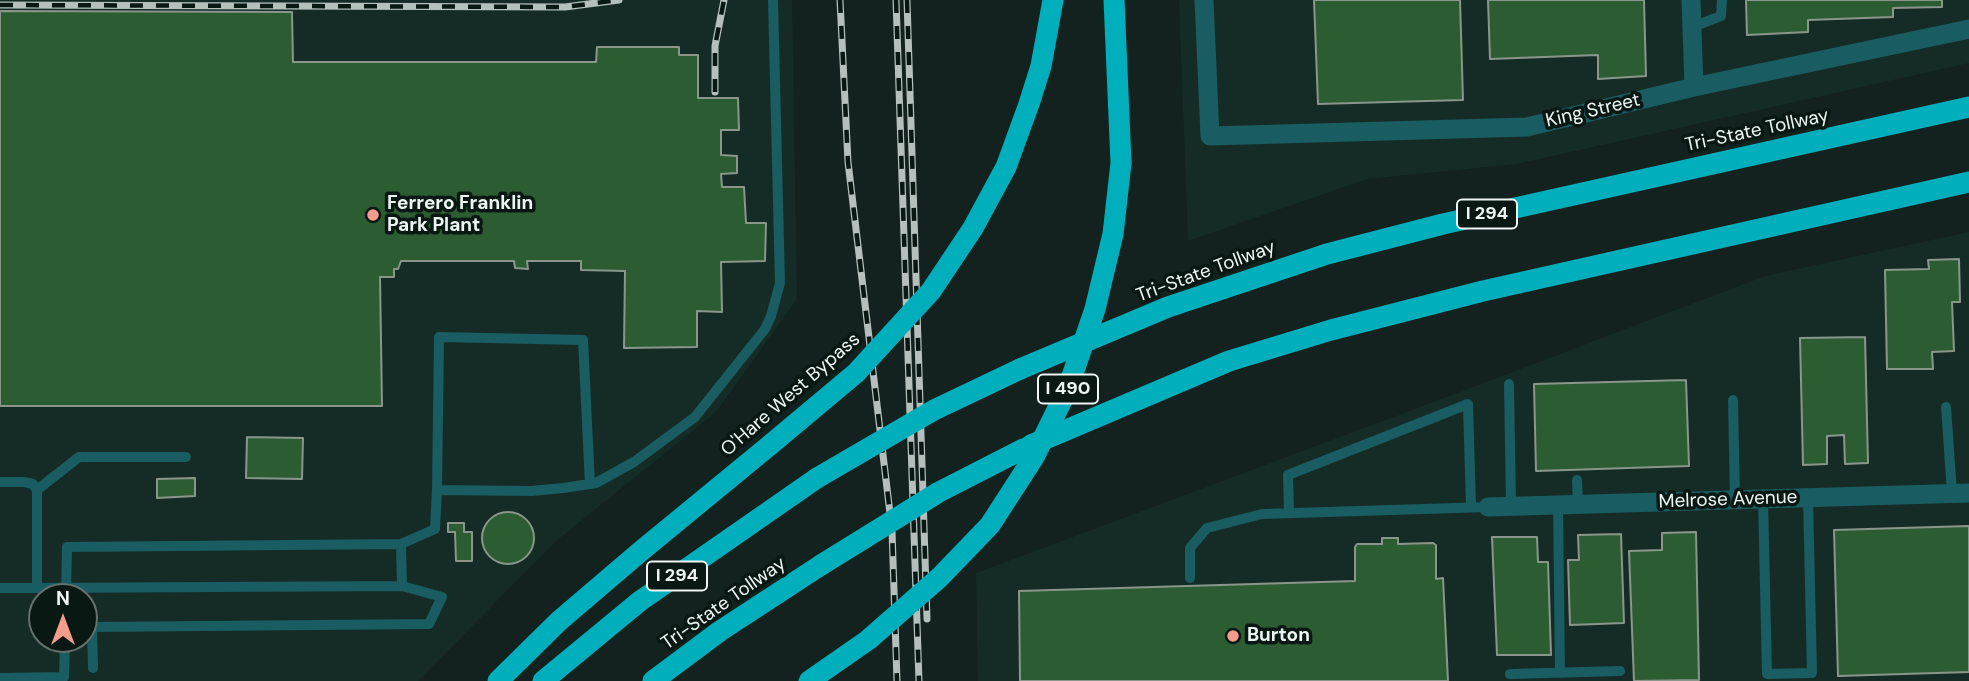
<!DOCTYPE html>
<style>
body{margin:0}
#map{position:relative;width:1969px;height:681px;overflow:hidden;background:#13221e;font-family:"DM Sans",sans-serif}
canvas{display:block}
.north{position:absolute;left:28px;top:583px;width:70px;height:70px;box-sizing:border-box;background:#0a1814;border:2px solid #65716d;border-radius:50%;rotate:0deg;font-size:19px;font-weight:700;line-height:28px;text-align:center;color:#edf6f3}
.north::after{content:'';display:block;margin:auto;width:24px;height:32px;background:#f49d8c;clip-path:polygon(50% 0,100% 100%,50% 72%,0 100%)}
</style>
<div id="map">
<canvas width="1969" height="681"></canvas>
<div class="north">N</div>
</div>
<script>
const g = document.querySelector('canvas').getContext('2d');
g.lineJoin = 'round';
function fillPath(path, color) { g.fillStyle = color; g.fill(path, 'evenodd'); }
const shape = rows => new Path2D(rows.map(r => 'M' + r).join(''));
function strokePath(path, color, width, dash) { g.strokeStyle = color; g.lineWidth = width; g.lineCap = dash ? 'butt' : 'round'; g.setLineDash(dash || []); g.stroke(path); }
function drawText(font, color, halo, rows, align = 'center') {
  g.font = font + ' "DM Sans",sans-serif'; g.lineWidth = 7; g.setLineDash([]); g.textBaseline = 'middle'; g.strokeStyle = halo; g.fillStyle = color; for (const [text, x, y, turn = 0] of rows) {
    g.save(); g.translate(x, y); g.rotate((+turn || 0) * Math.PI / 180); g.textAlign = isNaN(turn) ? turn : align; if (halo) g.strokeText(text, 0, 0); g.fillText(text, 0, 0); g.restore();
  }
}
const built = shape([
 [0,0,792,0,797,299,716,412,556,541,418,681,0,681],
 [42,597,84,597,84,639,42,639],
 [1179,0,1969,0,1969,63,1517,164,1367,179,1188,241],
 [1969,232,1969,681,978,681,976,573,1418,408,1765,276]
]);
const building = shape([
 [1314,0,1460,0,1463,100,1318,104,1314,0],
 [1488,0,1644,0,1646,76,1598,79,1598,55,1490,59,1488,0],
 [1746,0,1942,0,1942,7,1893,8,1893,17,1808,20,1808,32,1747,35,1746,0],
 [0,11,292,12,293,62,596,62,597,47,679,47,679,55,698,55,698,98,738,98,739,130,721,130,721,155,737,156,737,173,721,174,722,187,744,187,746,223,766,223,765,261,721,262,722,312,697,311,697,347,624,348,625,271,581,270,581,261,527,261,528,269,515,268,514,261,401,261,398,269,394,269,394,277,380,277,382,406,0,406,0,11],
 [1959,259,1960,302,1952,302,1954,351,1932,352,1933,369,1887,369,1885,270,1929,269,1928,260,1959,259],
 [1865,337,1868,463,1845,464,1844,435,1827,436,1827,464,1803,465,1800,338,1865,337],
 [1686,380,1689,466,1536,471,1534,384,1686,380],
 [247,437,303,438,302,479,246,478,247,437],
 [195,478,195,496,157,498,157,479,195,478],
 '482 538a26 26 0 1 1 52 0a26 26 0 1 1-52 0Z',
 [448,523,464,523,464,532,472,532,472,561,456,561,455,532,448,532,448,523],
 [1969,526,1969,672,1838,676,1834,530,1969,526],
 [1696,532,1699,680,1634,681,1629,551,1662,550,1662,533,1696,532],
 [1621,534,1624,623,1570,625,1568,560,1579,560,1578,535,1621,534],
 [1492,537,1537,537,1538,562,1548,562,1551,655,1497,655,1492,537],
 [1382,538,1398,538,1398,544,1433,543,1436,545,1436,579,1443,578,1448,681,1020,681,1019,591,1355,581,1355,547,1357,544,1382,544,1382,538]
]);
const lane = shape([
 [1692,27,1721,16,1722,0],
 [1509,384,1511,506],
 [1733,400,1735,500],
 [1946,407,1952,493],
 [1577,480,1578,504],
 [0,482,24,482,33,484,37,490,37,588,402,586,442,597,429,624,92,627,93,668],
 [590,484,583,340,439,337,437,490,532,491,563,488,590,484,596,483,634,462,695,417,765,329,771,316,780,283,773,0],
 [37,490,79,457,186,457],
 [1763,499,1767,674,1812,673,1808,498],
 [1558,505,1560,673],
 [1289,513,1288,475,1468,404,1471,507],
 [401,544,402,586],
 [1190,578,1190,548,1207,528,1262,514,1488,507],
 [0,588,37,588],
 [66,597,67,547,401,544,435,529,437,490],
 [1510,674,1620,671],
 [0,678,64,677,65,639]
]);
const street = shape([
 [1204,0,1210,136,1527,127,1694,87,1969,29],
 [1691,0,1694,87],
 [1488,507,1969,493]
]);
const highway = shape([
 [1020,369,1168,307,1327,254,1443,224,1969,107],
 [1031,445,1229,361,1331,330,1483,291,1969,182],
 [498,681,559,621,641,551,770,445],
 [543,681,640,601,817,478],
 [653,681,720,631,821,565]
]);
const rail = shape([
 [840,0,848,162,892,530,897,681],
 [896,0,919,681],
 [907,0,927,619],
 [0,5,565,7,619,0],
 [715,92,715,46,724,0]
]);
const highwayBridge = shape([
 [770,445,856,373,931,291,973,228,1006,167,1029,104,1041,66,1053,0],
 [817,478,934,410,1020,369],
 [821,565,939,492,1023,449],
 [809,681,868,640,940,577,990,525,1034,457,1068,388,1095,309,1113,234,1121,163,1114,0]
]);
const markers = [
 [373,215,7,"#f49d8c"],
 [1233,636,7,"#f49d8c"]
];
const shields = [
 [1487,214,60],
 [1068,389,60],
 [677,576,60]
];
const shieldNames = [
 ["I 294",1487,214],
 ["I 490",1068,389],
 ["I 294",677,576]
];
const streetNames = [
 ["King Street",1593,111,-13],
 ["Tri-State Tollway",1757,131,-12],
 ["Tri-State Tollway",1206,272,-20],
 ["O'Hare West Bypass",791,395,-41],
 ["Melrose Avenue",1728,500,-2],
 ["Tri-State Tollway",724,604,-35]
];
const poiNames = [
 ["Ferrero Franklin",387,204],
 ["Park Plant",387,226],
 ["Burton",1247,636]
];
fillPath(built, '#152c26');
fillPath(building, '#2c5c32');
strokePath(building, '#8a968b', 2);
strokePath(lane, '#195c62', 10);
strokePath(street, '#195c62', 19);
strokePath(highway, '#01aebb', 21);
strokePath(rail, '#b5bfbc', 7);
strokePath(rail, '#0a1814', 4.5, [13]);
strokePath(highwayBridge, '#01aebb', 21);
for (const [x, y, r, color] of markers) { const dot = new Path2D(); dot.arc(x, y, r, 0, 2 * Math.PI); g.fillStyle = color; g.fill(dot); strokePath(dot, '#0a1814', 2.5); }
for (const [x, y, w] of shields) { const box = new Path2D(); box.roundRect(x - w / 2, y - 14.5, w, 29, 5); g.fillStyle = '#0a1814'; g.fill(box); strokePath(box, '#edf6f3', 2); }
drawText('bold 18px', '#edf6f3', null, shieldNames);
drawText('19px', '#edf6f3', '#0a1814', streetNames);
drawText('bold 19px', '#edf6f3', '#0a1814', poiNames, 'left');
</script>
